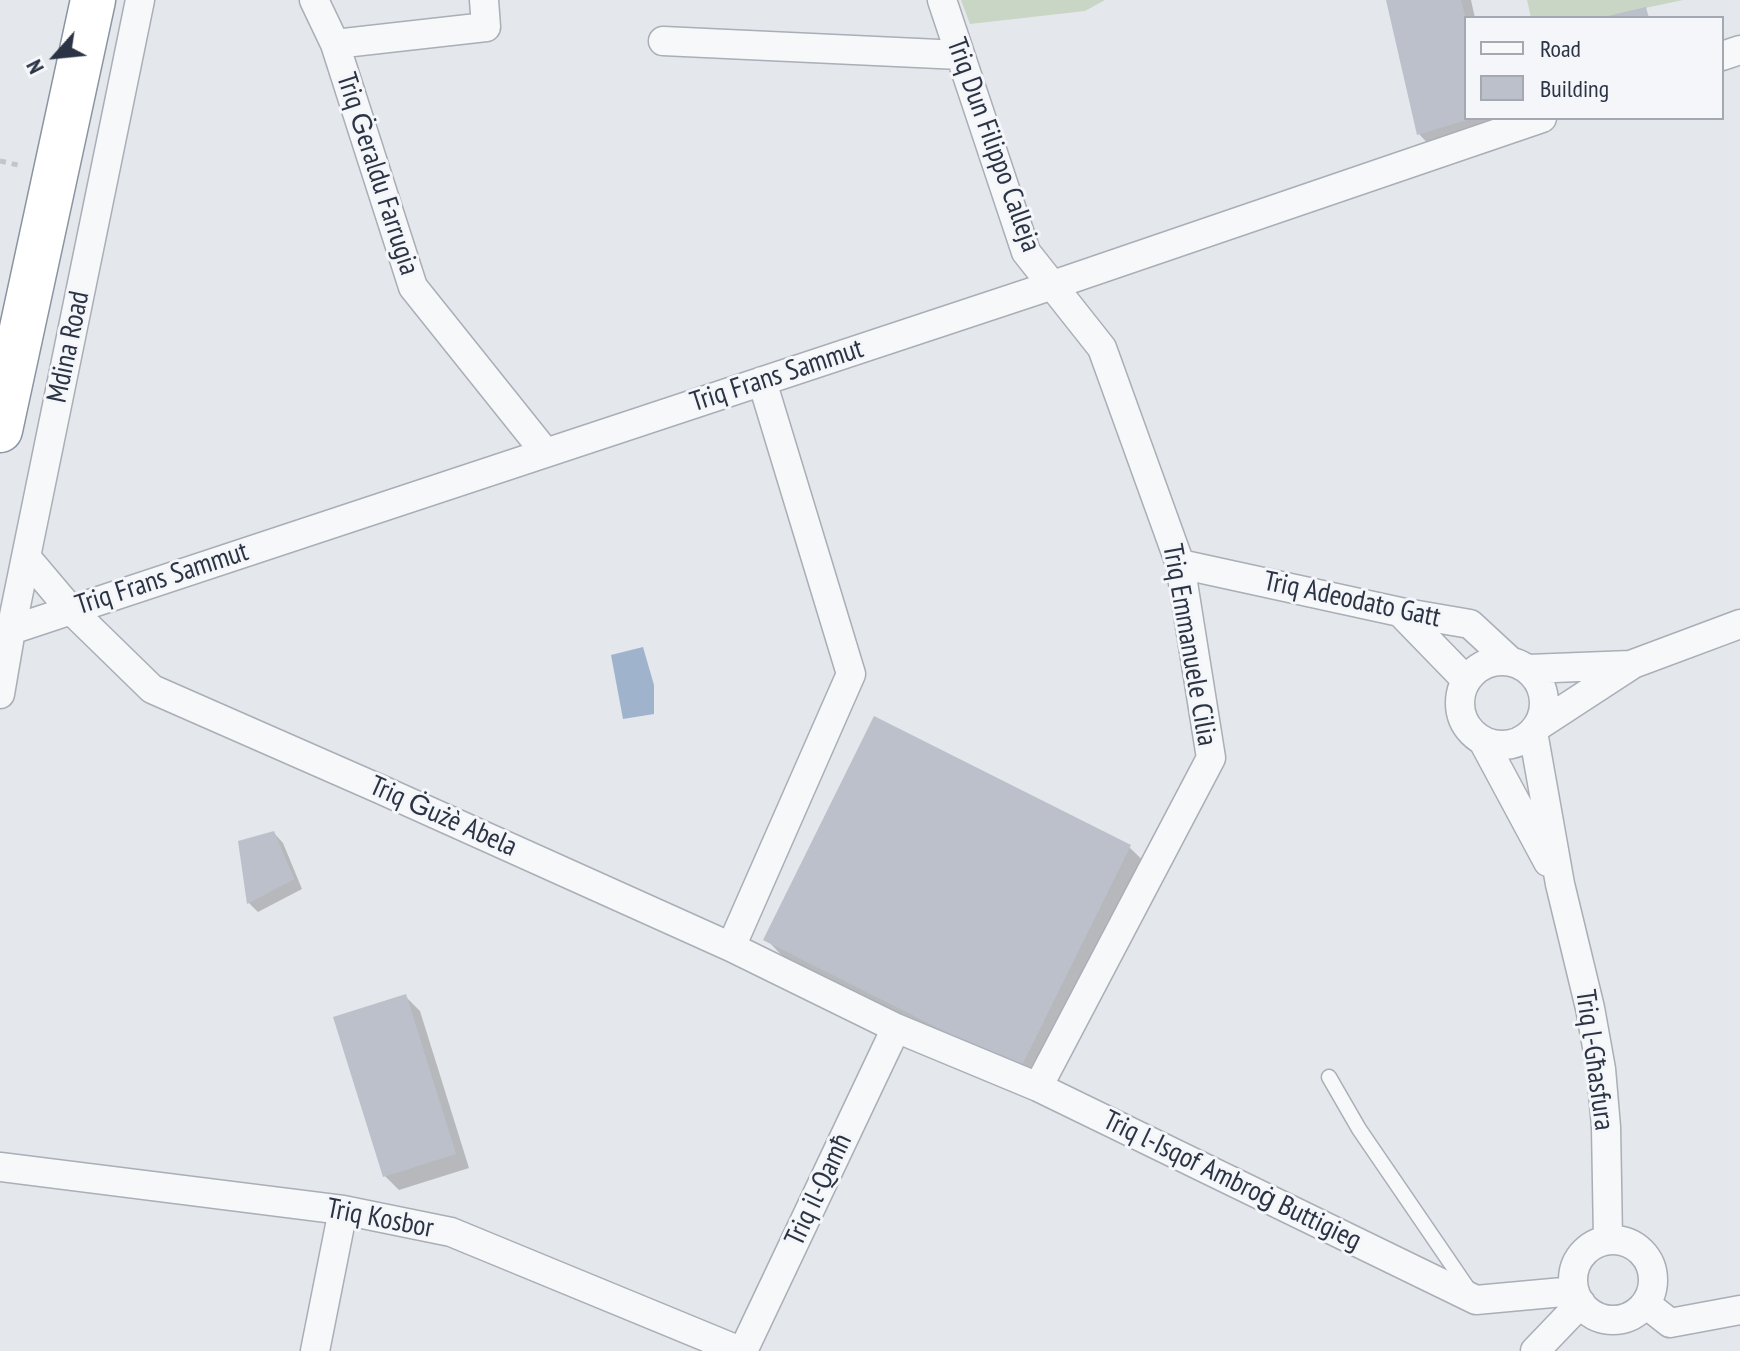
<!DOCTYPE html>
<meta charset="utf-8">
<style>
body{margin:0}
#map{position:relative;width:1740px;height:1351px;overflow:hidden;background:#e4e7ec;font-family:"PT Sans Narrow",sans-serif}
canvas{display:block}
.legend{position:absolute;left:1464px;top:16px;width:260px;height:104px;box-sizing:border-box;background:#f4f6f9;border:2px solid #a4a8b1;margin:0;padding:10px 14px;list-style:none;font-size:24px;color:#2b3445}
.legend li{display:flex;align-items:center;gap:16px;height:40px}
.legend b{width:40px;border:2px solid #a4a8b1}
.north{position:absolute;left:16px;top:16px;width:80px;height:80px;-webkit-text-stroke:6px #f4f6f9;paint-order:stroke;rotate:243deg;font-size:22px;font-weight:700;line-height:32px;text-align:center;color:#2b3445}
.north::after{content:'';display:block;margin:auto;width:28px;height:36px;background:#2b3445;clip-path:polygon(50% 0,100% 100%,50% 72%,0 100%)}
</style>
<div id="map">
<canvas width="1740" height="1351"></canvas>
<ul class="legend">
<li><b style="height:10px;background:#f7f8fa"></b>Road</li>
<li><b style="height:22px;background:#bbc0ca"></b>Building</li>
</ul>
<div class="north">N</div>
</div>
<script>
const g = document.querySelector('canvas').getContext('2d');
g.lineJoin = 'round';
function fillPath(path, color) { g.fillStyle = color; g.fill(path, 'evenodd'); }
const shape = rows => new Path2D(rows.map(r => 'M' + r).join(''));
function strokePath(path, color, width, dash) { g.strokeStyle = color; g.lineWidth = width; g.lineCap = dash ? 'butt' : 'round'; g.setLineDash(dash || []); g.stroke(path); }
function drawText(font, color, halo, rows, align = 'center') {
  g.font = font + ' "PT Sans Narrow",sans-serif'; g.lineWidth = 6; g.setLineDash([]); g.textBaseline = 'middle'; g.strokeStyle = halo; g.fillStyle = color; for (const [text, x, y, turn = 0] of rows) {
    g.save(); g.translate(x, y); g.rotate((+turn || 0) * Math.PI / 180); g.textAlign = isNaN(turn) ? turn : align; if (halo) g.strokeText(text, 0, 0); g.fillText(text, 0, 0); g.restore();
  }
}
const green = shape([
 [961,0,1105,0,1085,11,970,24],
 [1527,0,1683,0,1598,18,1531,18]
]);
const water = shape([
 [643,647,654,685,654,714,623,719,611,655]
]);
const shadow = shape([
 [1388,0,1471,0,1475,18,1466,18,1466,118,1500,118,1433,149,1419,134],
 [274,833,283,843,302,889,258,912,249,903,240,843],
 [1129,847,1156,873,1047,1094,792,966,766,939],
 [405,996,420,1011,469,1168,399,1190,385,1176]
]);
const building = shape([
 [1386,0,1461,0,1466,19,1466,120,1417,135],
 [1646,7,1649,18,1604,18,1603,17],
 [874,716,1131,845,1020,1069,763,940],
 [274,831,294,879,247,904,238,841],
 [406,994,456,1154,383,1177,333,1017]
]);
const path = shape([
 [0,161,18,165]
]);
const service = shape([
 [1329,1077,1359,1129,1469,1290]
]);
const minor = shape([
 [314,0,335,44,413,287,545,452],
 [942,0,1026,252,1102,348,1180,564,1211,758,1038,1087],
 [663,41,960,55],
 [335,44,486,27,484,0],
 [1722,56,1740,50],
 [26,557,70,609,152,689,382,790,731,947,896,1028,1038,1087,1476,1300,1574,1291],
 [1180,564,1400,612,1470,624,1510,661],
 [1400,612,1466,680],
 [11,630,1053,285,1542,118],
 '1460 703a42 42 0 1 1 84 0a42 42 0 1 1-84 0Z',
 [1528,669,1631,665],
 [0,694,11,630,140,0],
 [1538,726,1633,664,1740,624],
 [1533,732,1560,884,1590,1008,1601,1069,1606,1127,1608,1239],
 [1483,741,1548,862],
 [731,947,851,674,762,381],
 [0,1167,343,1210,451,1232,740,1351],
 '1573 1280a40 40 0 1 1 80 0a40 40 0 1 1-80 0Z',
 [1646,1304,1670,1323,1740,1310],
 [315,1351,343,1210],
 [743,1351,896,1028],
 [1535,1351,1581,1303]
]);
const trunk = shape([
 [0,430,93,0]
]);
const streetNames = [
 ["Triq Dun Filippo Calleja",993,145,70],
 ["Triq Ġeraldu Farrugia",377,174,72],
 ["Mdina Road",69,347,-78],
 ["Triq Frans Sammut",777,376,-18],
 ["Triq Frans Sammut",162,579,-18],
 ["Triq Adeodato Gatt",1352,600,12],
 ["Triq Emmanuele Cilia",1189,645,80],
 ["Triq Ġużè Abela",443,817,24],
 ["Triq l-Għasfura",1594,1060,82],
 ["Triq l-Isqof Ambroġ Buttigieg",1232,1181,26],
 ["Triq il-Qamħ",819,1190,-65],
 ["Triq Kosbor",380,1219,11]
];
fillPath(green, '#c9d6c5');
fillPath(water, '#9fb4cc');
fillPath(shadow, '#0003');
fillPath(building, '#bbc0ca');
strokePath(service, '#a9aeb7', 17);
strokePath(minor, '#a9aeb7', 31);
strokePath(trunk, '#8b94a3', 47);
strokePath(path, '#c2c5cb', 5, [6, 6]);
strokePath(service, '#f7f8fa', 14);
strokePath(minor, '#f7f8fa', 28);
strokePath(trunk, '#fff', 44);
drawText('28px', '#2b3445', '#f4f6f9', streetNames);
</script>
